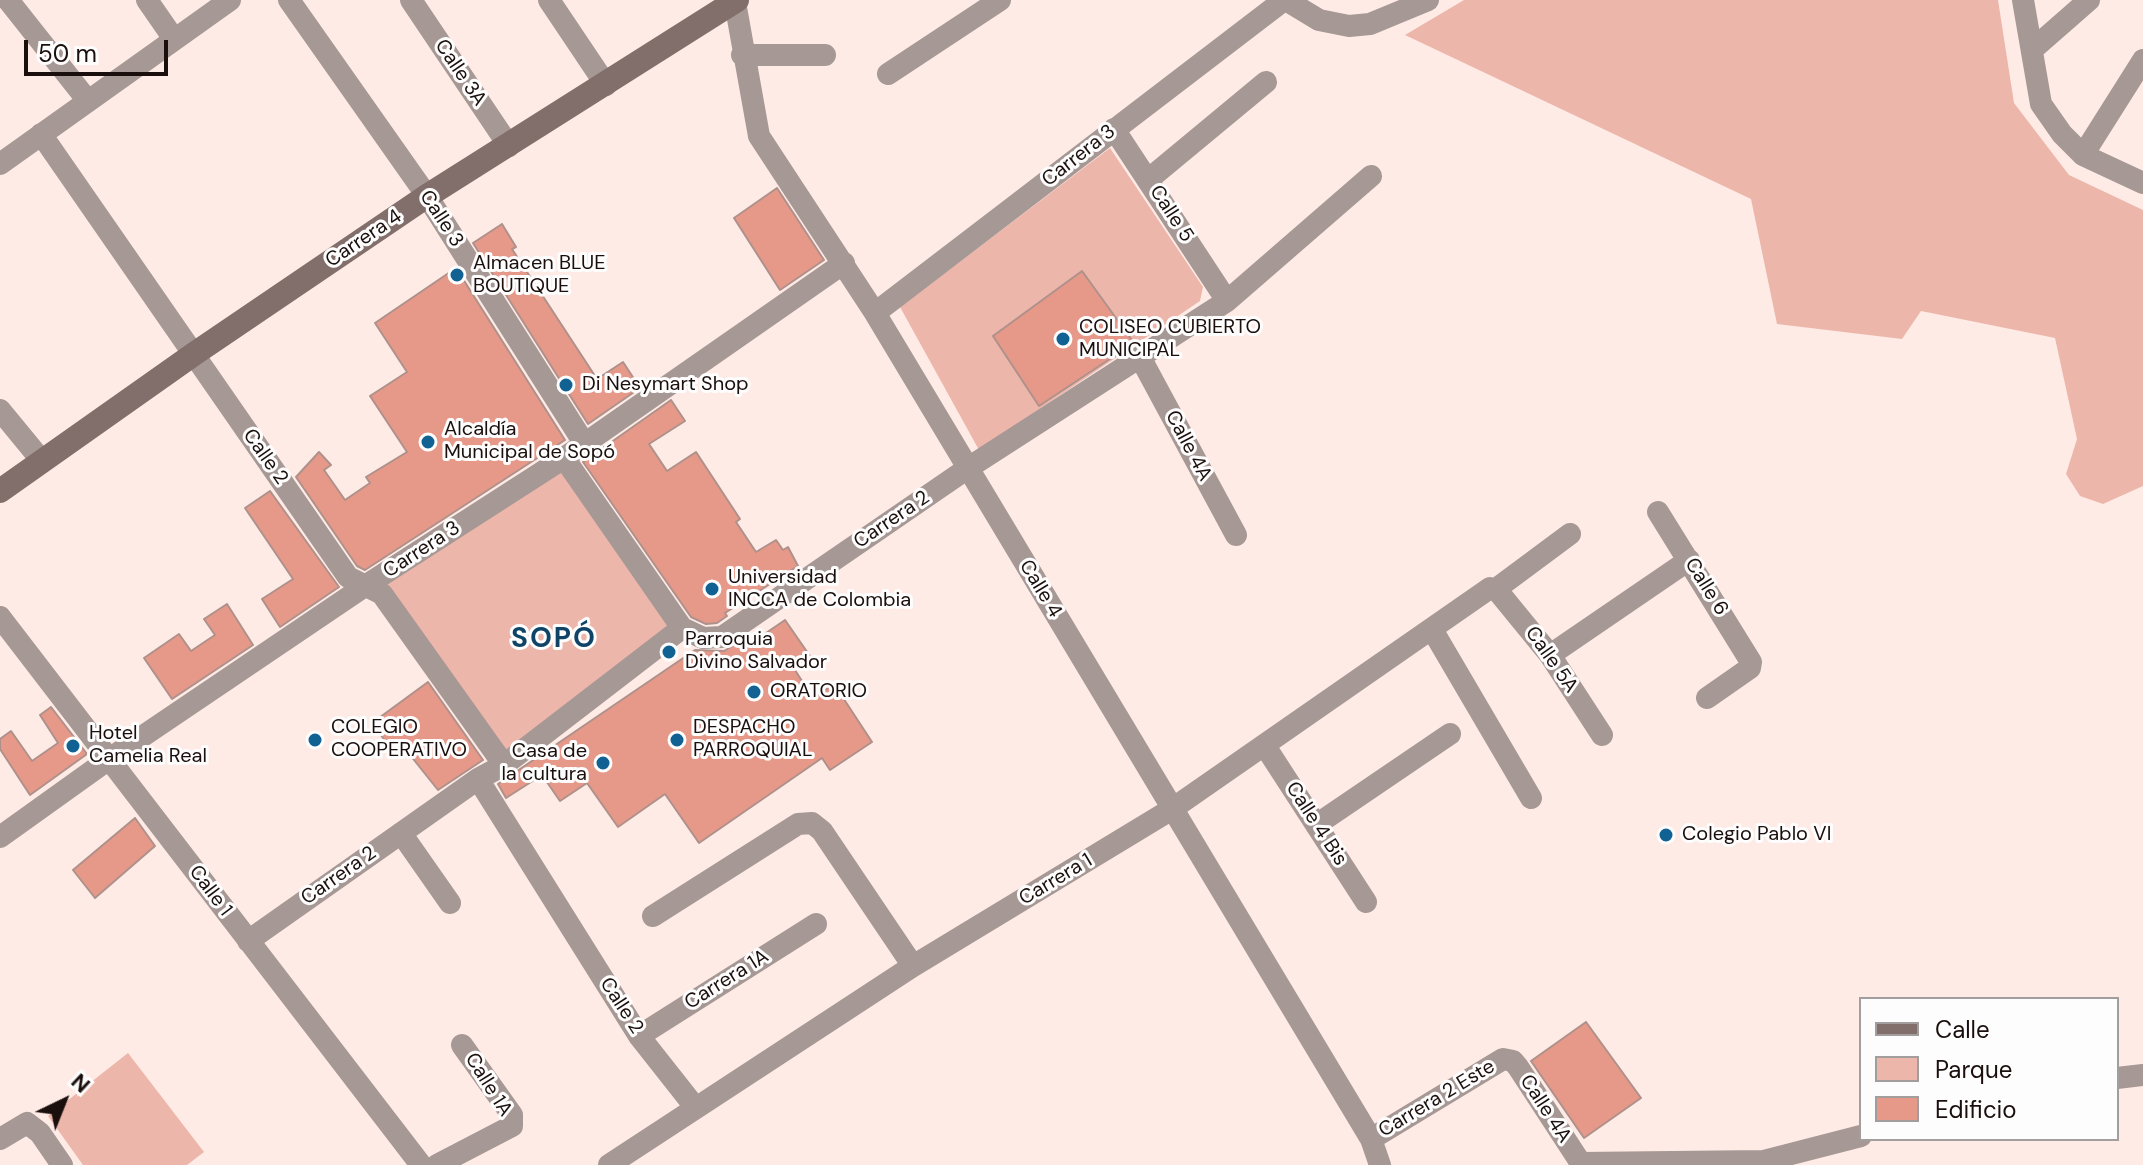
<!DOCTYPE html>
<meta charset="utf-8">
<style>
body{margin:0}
#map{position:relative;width:2143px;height:1165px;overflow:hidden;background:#ffebe6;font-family:"DM Sans",sans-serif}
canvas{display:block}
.legend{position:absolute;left:1859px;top:997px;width:260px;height:144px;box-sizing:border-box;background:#fdfdfd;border:2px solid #a29e9d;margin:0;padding:10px 14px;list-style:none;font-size:24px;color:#1a0f0d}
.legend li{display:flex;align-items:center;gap:16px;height:40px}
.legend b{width:40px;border:2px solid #a29e9d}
.north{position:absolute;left:24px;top:1061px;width:80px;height:80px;-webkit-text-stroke:6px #fdfdfd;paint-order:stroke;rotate:43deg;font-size:22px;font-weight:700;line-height:32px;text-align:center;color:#1a0f0d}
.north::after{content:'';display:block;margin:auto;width:28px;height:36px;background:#1a0f0d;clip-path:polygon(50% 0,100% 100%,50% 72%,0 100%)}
.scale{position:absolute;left:24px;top:40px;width:144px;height:36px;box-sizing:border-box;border:4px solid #1a0f0d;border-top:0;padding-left:10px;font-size:24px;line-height:28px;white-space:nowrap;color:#1a0f0d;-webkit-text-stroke:6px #fdfdfd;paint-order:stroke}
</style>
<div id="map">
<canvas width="2143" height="1165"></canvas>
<ul class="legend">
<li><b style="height:10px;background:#826e6a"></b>Calle</li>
<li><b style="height:22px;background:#edb6aa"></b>Parque</li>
<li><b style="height:22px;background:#e79989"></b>Edificio</li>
</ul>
<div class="north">N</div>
<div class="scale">50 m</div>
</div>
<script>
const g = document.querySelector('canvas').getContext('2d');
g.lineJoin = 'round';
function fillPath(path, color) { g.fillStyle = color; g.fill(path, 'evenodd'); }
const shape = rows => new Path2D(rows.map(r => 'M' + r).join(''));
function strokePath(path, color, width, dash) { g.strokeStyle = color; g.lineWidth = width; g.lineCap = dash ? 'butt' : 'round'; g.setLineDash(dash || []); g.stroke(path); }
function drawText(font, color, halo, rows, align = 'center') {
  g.font = font + ' "DM Sans",sans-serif'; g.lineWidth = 6; g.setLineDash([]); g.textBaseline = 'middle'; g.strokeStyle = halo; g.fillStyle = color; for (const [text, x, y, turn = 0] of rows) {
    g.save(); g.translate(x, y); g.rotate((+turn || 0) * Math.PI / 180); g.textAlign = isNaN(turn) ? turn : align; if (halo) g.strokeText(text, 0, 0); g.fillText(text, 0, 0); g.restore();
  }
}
const green = shape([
 [1464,0,1998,0,2014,103,2069,175,2143,210,2143,486,2103,504,2080,496,2066,474,2077,439,2055,338,1921,311,1902,339,1777,324,1751,199,1405,35],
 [1110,148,1203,287,1200,301,979,450,900,307],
 [564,458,682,628,504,765,365,586],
 [128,1053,204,1152,187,1165,83,1165,48,1116]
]);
const building = shape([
 [777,188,824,260,780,290,734,218,777,188],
 [502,224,516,247,512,249,597,379,623,362,640,388,588,424,473,243,502,224],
 [456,268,565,440,365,570,357,566,296,477,319,452,331,465,324,470,345,500,370,483,366,477,407,452,370,396,407,372,375,323,456,268],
 [1082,271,1134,343,1039,406,993,336,1082,271],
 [671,400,685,421,649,444,667,471,696,452,740,519,736,522,756,552,776,540,783,550,788,547,798,566,725,613,727,616,717,623,706,624,691,617,583,462,671,400],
 [270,491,339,587,280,627,262,599,293,579,245,508,270,491],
 [227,604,253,645,172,699,144,658,179,634,191,651,215,635,204,619,227,604],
 [785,620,810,656,793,667,813,698,834,684,872,742,830,770,822,758,699,843,665,794,618,827,587,783,560,801,542,775,506,798,498,784,695,650,724,651,743,640,747,646,785,620],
 [428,682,483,760,438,790,406,750,397,757,372,723,428,682],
 [51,707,87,754,30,795,0,749,0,739,11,731,32,761,58,743,40,715,51,707],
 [135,818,155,846,95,898,73,870,135,818],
 [1586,1022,1641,1098,1584,1138,1531,1061,1586,1022]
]);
const street = shape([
 [8,0,88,101],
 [147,0,174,39],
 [289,0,427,196,584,443],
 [411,0,509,146],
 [549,0,606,85],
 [1286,0,1319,20,1349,26,1370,24,1428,0],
 [2023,0,2041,104,2062,134,2083,155,2143,183],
 [735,2,759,136,875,313,1371,1139,1380,1165],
 [2033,49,2089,0],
 [742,55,825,55],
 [888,74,1000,0],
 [1114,129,1227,301],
 [41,134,348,577,382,594,504,765],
 [2083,155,2143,60],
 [0,164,230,0],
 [1149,179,1266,82],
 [875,313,1284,0],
 [1140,357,1236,535],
 [0,410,42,461],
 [564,458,682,628],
 [1658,512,1751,662,1750,668,1707,698],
 [1496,589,1550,655,1602,735],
 [0,617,421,1165],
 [1433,631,1531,798],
 [1550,655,1689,560],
 [1265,746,1366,902],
 [478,779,639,1036,695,1107],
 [1316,825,1450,734],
 [401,833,450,903],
 [0,837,109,759,365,586,564,458,844,263],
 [653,916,798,824,812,823,822,831,913,966],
 [248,941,478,779,504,765,682,628,703,638,722,637,968,468,1227,301,1371,176],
 [639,1036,816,924],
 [2117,1078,2143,1075],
 [0,1139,27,1123,40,1133,62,1165],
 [1371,1139,1503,1059,1513,1061,1518,1067,1582,1165],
 [1580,1163,1764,1161,1861,1136],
 [437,1165,512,1126,512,1115,462,1045],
 [609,1165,913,966,1172,809,1490,588,1496,589,1570,534]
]);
const secondary = shape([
 [0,491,194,354,427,196,737,0]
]);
const markers = [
 [457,275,8,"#126193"],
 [1063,339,8,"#126193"],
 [566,385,8,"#126193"],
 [428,442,8,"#126193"],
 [712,589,8,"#126193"],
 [669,652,8,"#126193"],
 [754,692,8,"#126193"],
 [315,740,8,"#126193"],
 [677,740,8,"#126193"],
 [73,746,8,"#126193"],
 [603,763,8,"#126193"],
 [1666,835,8,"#126193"]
];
const streetNames = [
 ["Calle 3A",460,73,56],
 ["Carrera 3",1079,156,-38],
 ["Calle 5",1171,214,57],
 ["Calle 3",441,219,57],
 ["Carrera 4",364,239,-34],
 ["Calle 4A",1188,446,62],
 ["Calle 2",265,457,55],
 ["Carrera 2",892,520,-34],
 ["Carrera 3",422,550,-33],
 ["Calle 6",1706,587,58],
 ["Calle 4",1040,589,59],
 ["Calle 5A",1551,660,55],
 ["Calle 4 Bis",1316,824,57],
 ["Carrera 2",339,876,-35],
 ["Carrera 1",1056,880,-31],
 ["Calle 1",210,891,53],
 ["Carrera 1A",727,980,-32],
 ["Calle 2",621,1006,57],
 ["Calle 1A",488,1085,58],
 ["Carrera 2 Este",1437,1099,-31],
 ["Calle 4A",1545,1109,57]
];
const poiNames = [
 ["Almacen BLUE",473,264],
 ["BOUTIQUE",473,287],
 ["COLISEO CUBIERTO",1079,328],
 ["MUNICIPAL",1079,351],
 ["Di Nesymart Shop",582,385],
 ["Alcaldía",444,430],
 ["Municipal de Sopó",444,453],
 ["Universidad",728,578],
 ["INCCA de Colombia",728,601],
 ["Parroquia",685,640],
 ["Divino Salvador",685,663],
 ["ORATORIO",770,692],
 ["COLEGIO",331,728],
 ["COOPERATIVO",331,751],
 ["DESPACHO",693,728],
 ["PARROQUIAL",693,751],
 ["Hotel",89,734],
 ["Camelia Real",89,757],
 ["Casa de",587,752,"right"],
 ["la cultura",587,775,"right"],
 ["Colegio Pablo VI",1682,835]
];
const districtNames = [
 ["SOPÓ",554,640]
];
fillPath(green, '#edb6aa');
fillPath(building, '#e79989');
strokePath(building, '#af918b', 2);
strokePath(street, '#a69895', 22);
strokePath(secondary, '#826e6a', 24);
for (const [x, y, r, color] of markers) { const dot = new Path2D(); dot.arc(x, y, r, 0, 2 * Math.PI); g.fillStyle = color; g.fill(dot); strokePath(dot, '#fdfdfd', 3); }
drawText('20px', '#1a0f0d', '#fdfdfd', streetNames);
drawText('20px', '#1a0f0d', '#fdfdfd', poiNames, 'left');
g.letterSpacing = '2px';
drawText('bold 28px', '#104467', '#fdfdfd', districtNames);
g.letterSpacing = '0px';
</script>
